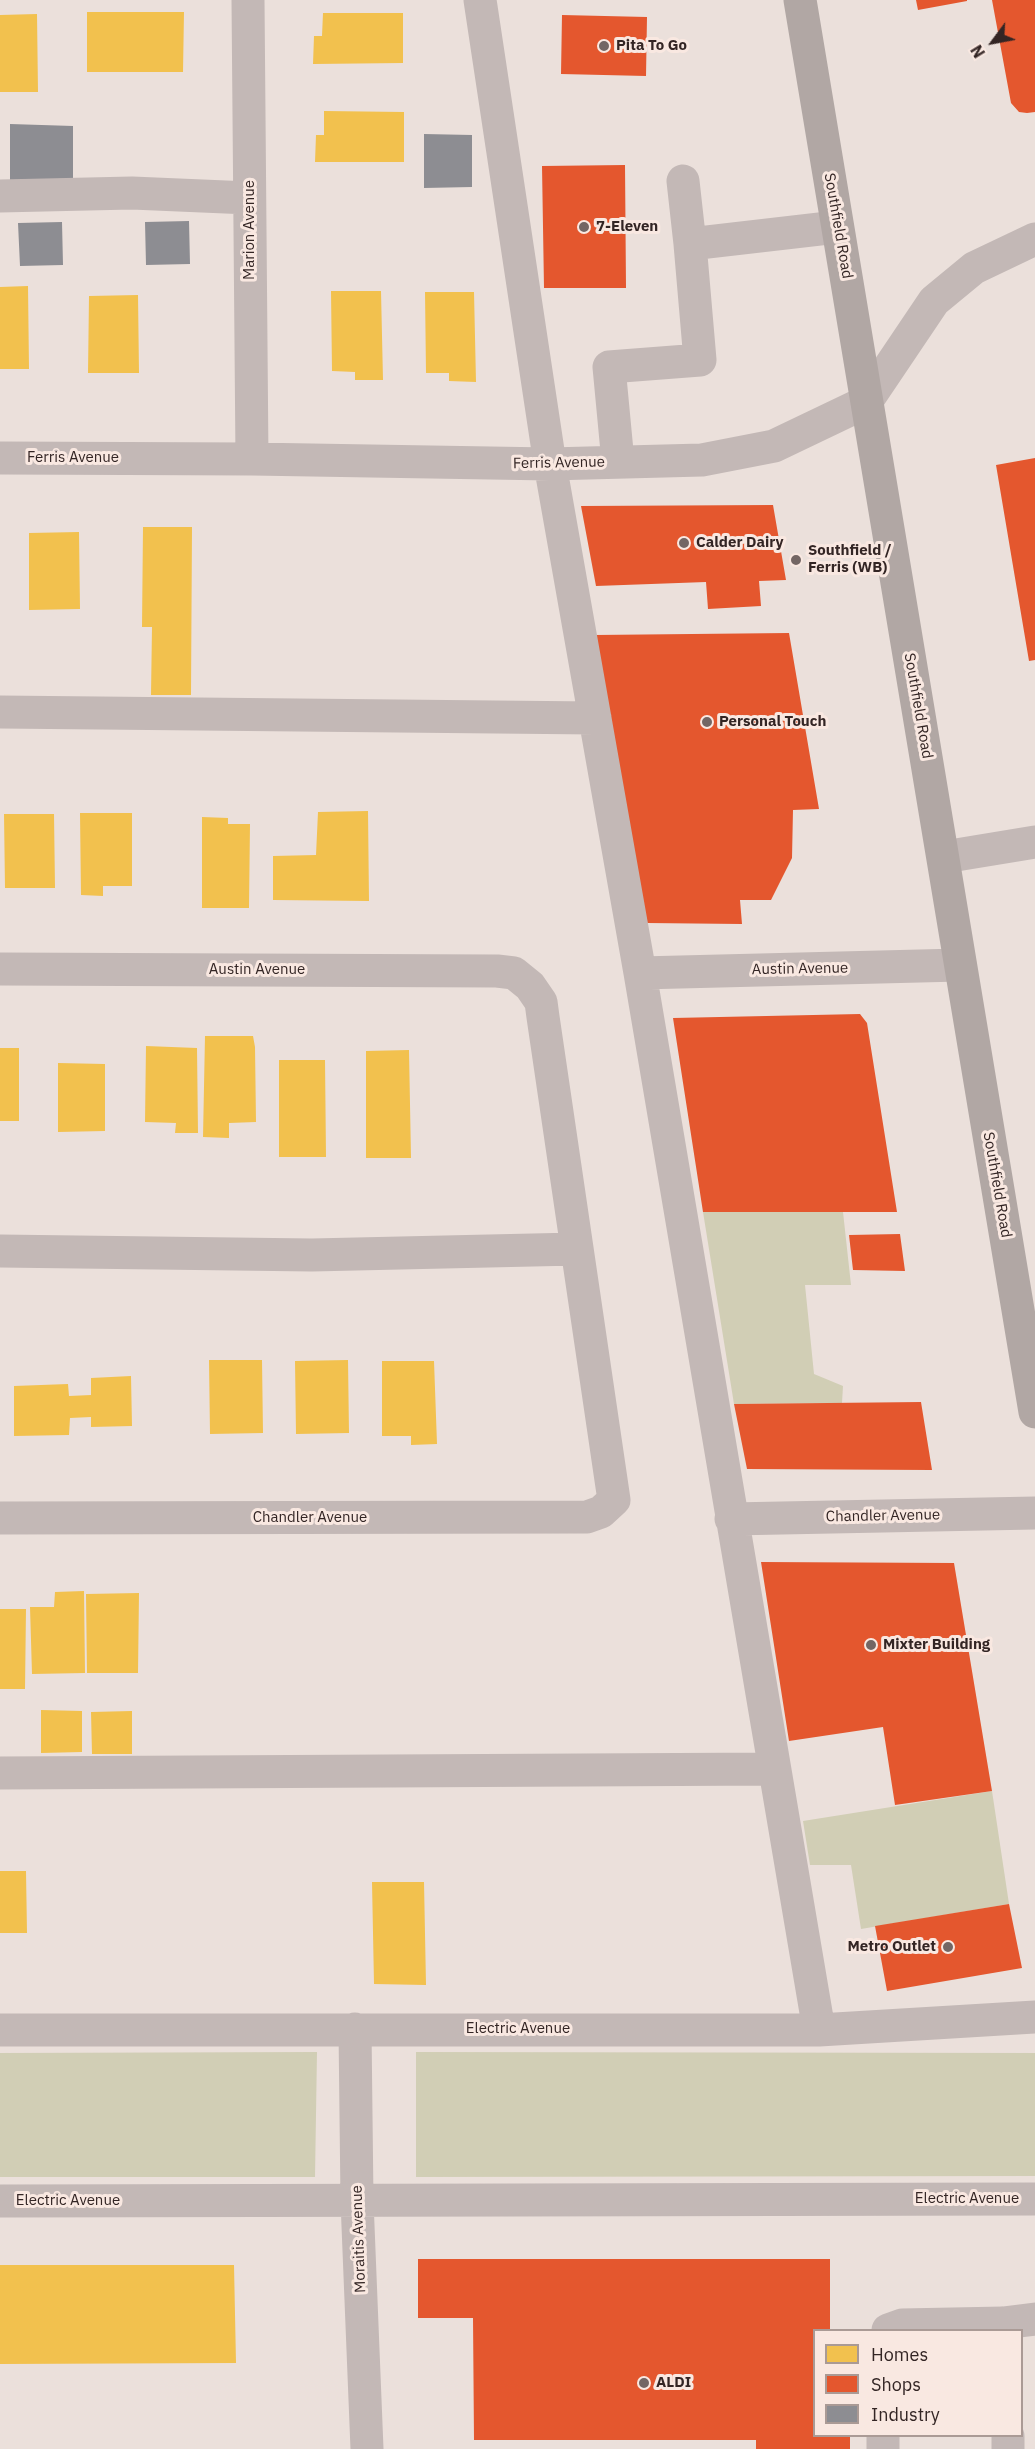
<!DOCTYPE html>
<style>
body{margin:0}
#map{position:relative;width:1035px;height:2449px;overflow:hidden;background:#ebe0db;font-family:"IBM Plex Sans",sans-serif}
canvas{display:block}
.legend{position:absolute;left:813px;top:2329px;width:210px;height:108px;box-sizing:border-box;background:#f9e8e1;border:2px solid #aa9a95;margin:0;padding:8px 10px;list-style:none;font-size:18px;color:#332524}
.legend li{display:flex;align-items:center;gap:12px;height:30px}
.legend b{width:30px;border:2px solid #aa9a95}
.north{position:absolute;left:963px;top:12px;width:60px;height:60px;-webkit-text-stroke:4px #f9e8e1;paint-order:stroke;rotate:238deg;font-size:16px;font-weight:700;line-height:24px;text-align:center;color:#332524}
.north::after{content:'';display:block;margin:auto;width:21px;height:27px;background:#332524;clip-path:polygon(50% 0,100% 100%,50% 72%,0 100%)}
</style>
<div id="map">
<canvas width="1035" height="2449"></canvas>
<ul class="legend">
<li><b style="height:16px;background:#f2c14e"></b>Homes</li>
<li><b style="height:16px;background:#e4572e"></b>Shops</li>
<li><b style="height:16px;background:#8d8d92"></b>Industry</li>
</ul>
<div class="north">N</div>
</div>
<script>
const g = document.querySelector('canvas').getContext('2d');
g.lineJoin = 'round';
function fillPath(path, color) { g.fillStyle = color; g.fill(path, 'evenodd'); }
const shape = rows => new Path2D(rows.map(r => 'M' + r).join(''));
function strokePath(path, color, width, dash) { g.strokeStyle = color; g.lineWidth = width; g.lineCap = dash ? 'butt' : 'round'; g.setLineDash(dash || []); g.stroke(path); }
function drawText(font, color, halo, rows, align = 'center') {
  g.font = font + ' "IBM Plex Sans",sans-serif'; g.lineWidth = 6; g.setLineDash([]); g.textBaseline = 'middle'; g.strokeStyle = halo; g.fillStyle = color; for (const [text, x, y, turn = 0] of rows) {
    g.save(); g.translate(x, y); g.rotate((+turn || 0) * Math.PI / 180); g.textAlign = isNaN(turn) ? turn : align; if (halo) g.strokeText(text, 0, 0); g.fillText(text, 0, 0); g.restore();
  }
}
const green = shape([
 [703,1212,843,1212,851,1285,805,1285,814,1374,843,1386,842,1403,734,1404],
 [992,1791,1009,1904,861,1929,851,1865,810,1865,803,1821],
 [317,2052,315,2177,0,2177,0,2053],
 [416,2052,1035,2053,1035,2176,416,2177]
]);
const homes = shape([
 [87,12,184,12,183,72,87,72],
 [323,13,403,13,403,63,313,64,314,36,322,36],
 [37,14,38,92,0,92,0,15],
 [324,111,404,112,404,162,315,162,316,135,324,135],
 [28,286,29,369,0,369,0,287],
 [331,291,381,291,383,380,355,380,355,372,332,371],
 [425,292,474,292,476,382,449,381,449,373,426,373],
 [138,295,139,373,88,373,89,296],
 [143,527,192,527,191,695,151,695,152,627,142,627],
 [79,532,80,609,29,610,29,533],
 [368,811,369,901,273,900,273,856,316,855,318,812],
 [80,813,132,813,132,886,103,886,103,896,81,895],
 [4,814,54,814,55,888,5,888],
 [202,817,228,818,228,824,250,824,249,908,202,908],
 [205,1036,253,1036,255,1047,256,1122,229,1123,229,1138,203,1137],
 [146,1046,197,1048,198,1133,175,1133,176,1123,145,1122],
 [0,1048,19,1048,19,1121,0,1121],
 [409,1050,411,1158,366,1158,366,1051],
 [279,1060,325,1060,326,1157,279,1157],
 [58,1063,105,1064,105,1131,58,1132],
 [209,1360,262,1360,263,1433,210,1434],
 [348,1360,349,1433,296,1434,295,1361],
 [382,1361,434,1361,437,1444,411,1445,411,1436,382,1436],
 [131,1376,132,1426,91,1427,91,1417,70,1418,69,1435,14,1436,14,1386,68,1384,69,1396,91,1395,91,1378],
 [84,1591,85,1673,32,1674,30,1607,54,1607,55,1592],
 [139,1593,138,1673,87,1673,86,1594],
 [0,1609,26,1609,25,1689,0,1689],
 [41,1710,82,1711,82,1752,41,1753],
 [132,1711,132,1754,92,1754,91,1712],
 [0,1871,26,1871,27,1933,0,1933],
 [372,1882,424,1882,426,1985,374,1984],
 [0,2265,234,2265,236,2363,0,2364]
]);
const shops = shape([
 [916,0,967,0,967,1,918,10],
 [992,0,1035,0,1035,112,1027,113,1019,112,1011,103],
 [562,15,647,17,646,76,561,74],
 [625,165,626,288,544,288,542,166],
 [1035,458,1035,660,1029,661,996,465],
 [773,505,786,580,759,581,761,606,708,609,706,582,596,586,581,506],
 [789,633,819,809,793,810,792,858,771,900,740,900,742,924,647,923,595,635],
 [860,1014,867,1023,897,1212,703,1212,673,1018],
 [900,1234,905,1271,853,1270,849,1235],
 [921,1402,932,1470,747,1469,734,1404],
 [761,1562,954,1563,992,1791,895,1805,883,1727,789,1741],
 [1009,1904,1022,1968,887,1991,875,1926],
 [418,2259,830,2259,830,2330,814,2330,814,2436,850,2436,850,2449,756,2449,756,2440,474,2440,473,2318,418,2318]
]);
const industry = shape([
 [10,124,73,126,73,185,10,184],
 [424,134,472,135,472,187,424,188],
 [189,221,190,264,146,265,145,222],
 [62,222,63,265,20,266,18,223]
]);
const minor = shape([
 [248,0,252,459],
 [480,0,550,464,640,973,819,2030],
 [683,181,690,244],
 [0,196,132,193,249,198],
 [0,458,252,459,550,464,702,460,774,446,866,402,934,301,974,268,1035,239],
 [618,462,609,367,700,360,690,244,837,227],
 [0,712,595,718],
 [944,857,1035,842],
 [0,969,497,971,514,973,530,986,541,1002,543,1017,614,1500,601,1512,587,1517,0,1518],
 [640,973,960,965],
 [0,1251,312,1255,577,1249],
 [731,1519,1035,1513],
 [0,1773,774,1769],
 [355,2029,357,2201,367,2449],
 [0,2030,819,2030,1035,2017],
 [0,2201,1035,2199],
 [888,2330,902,2325,1003,2323,1035,2319],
 [883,2436,883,2449],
 [1008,2436,1008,2449]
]);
const major = shape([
 [800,0,1035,1412]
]);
const markers = [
 [604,46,6,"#736664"],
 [584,227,6,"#736664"],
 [684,543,6,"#736664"],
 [796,560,6,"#736664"],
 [707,722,6,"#736664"],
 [871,1645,6,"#736664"],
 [948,1947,6,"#736664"],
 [644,2383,6,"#736664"]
];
const poiNames = [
 ["Pita To Go",616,46],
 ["7-Eleven",596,227],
 ["Calder Dairy",696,543],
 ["Southfield /",808,551],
 ["Ferris (WB)",808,568],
 ["Personal Touch",719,722],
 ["Mixter Building",883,1645],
 ["Metro Outlet",936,1947,"right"],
 ["ALDI",656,2383]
];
const streetNames = [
 ["Southfield Road",838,226,80],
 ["Marion Avenue",250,230,-90],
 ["Ferris Avenue",73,458],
 ["Ferris Avenue",559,463,-1],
 ["Southfield Road",918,706,80],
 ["Austin Avenue",800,969,-1],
 ["Austin Avenue",257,970],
 ["Southfield Road",997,1185,80],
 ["Chandler Avenue",883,1516,-1],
 ["Chandler Avenue",310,1518],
 ["Electric Avenue",518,2029],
 ["Electric Avenue",967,2199],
 ["Electric Avenue",68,2201],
 ["Moraitis Avenue",359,2239,-92]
];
fillPath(green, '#d1ceb5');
fillPath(homes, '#f2c14e');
fillPath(shops, '#e4572e');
fillPath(industry, '#8d8d92');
strokePath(minor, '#c3b8b6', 33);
strokePath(major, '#b1a7a4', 33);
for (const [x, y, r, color] of markers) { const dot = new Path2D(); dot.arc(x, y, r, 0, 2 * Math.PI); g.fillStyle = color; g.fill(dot); strokePath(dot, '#f9e8e1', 2); }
drawText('bold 15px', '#332524', '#f9e8e1', poiNames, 'left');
drawText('15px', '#332524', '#f9e8e1', streetNames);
</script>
